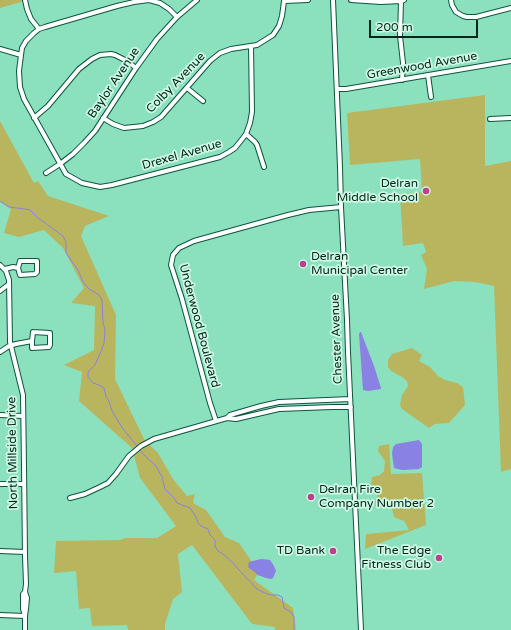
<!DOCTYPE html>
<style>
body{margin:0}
#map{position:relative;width:511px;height:630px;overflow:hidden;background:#8be1bd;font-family:"Varela Round",sans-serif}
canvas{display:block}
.scale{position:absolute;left:369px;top:20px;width:109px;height:18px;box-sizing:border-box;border:2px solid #01261a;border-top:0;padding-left:5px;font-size:12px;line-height:14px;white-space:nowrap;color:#01261a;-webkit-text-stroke:3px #cff8e5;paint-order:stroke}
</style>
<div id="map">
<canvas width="511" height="630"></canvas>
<div class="scale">200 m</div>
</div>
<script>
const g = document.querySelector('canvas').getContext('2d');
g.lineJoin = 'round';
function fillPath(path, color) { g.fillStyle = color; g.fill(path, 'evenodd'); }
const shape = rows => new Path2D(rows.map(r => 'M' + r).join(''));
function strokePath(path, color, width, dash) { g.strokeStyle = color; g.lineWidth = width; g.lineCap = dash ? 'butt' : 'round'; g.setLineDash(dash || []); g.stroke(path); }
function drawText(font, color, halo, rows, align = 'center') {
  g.font = font + ' "Varela Round",sans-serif'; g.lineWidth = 3.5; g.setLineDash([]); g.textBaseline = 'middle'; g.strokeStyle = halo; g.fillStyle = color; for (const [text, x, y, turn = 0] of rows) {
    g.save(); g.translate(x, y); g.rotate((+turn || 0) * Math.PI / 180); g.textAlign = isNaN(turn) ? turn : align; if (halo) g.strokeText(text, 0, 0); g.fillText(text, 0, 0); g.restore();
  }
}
const green = shape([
 [0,0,24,0,24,1,0,8],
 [485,95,485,166,511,161,511,469,501,472,494,286,475,282,454,281,424,289,427,269,421,255,426,252,423,243,403,246,400,194,422,192,420,159,350,165,347,113],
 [0,121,34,183,38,181,48,196,109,216,85,226,81,236,116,315,115,379,144,439,158,453,173,479,187,496,195,494,193,503,206,510,225,537,239,543,252,562,267,559,273,578,257,575,254,580,293,608,296,630,275,630,275,627,252,624,192,545,178,554,182,592,173,599,165,624,165,630,128,630,127,625,92,626,90,608,79,609,76,571,54,573,56,541,120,540,125,538,157,538,176,526,140,478,132,448,79,401,82,372,64,365,94,350,95,306,71,303,84,288,63,248,44,230,19,237,4,233,11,209,0,202],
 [412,348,422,355,419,361,430,367,438,376,445,380,457,383,463,387,465,405,449,423,435,424,429,428,402,409,400,405,402,395,408,386,407,381,402,377,391,371,388,367,388,360,392,354],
 [389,444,391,474,422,473,426,525,365,549,366,534,409,530,404,521,394,517,392,509,376,506,374,502,377,498,378,488,371,486,372,477,380,475,384,471,385,461,378,451,379,446]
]);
const water = shape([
 [360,332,361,332,374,366,381,388,381,389,368,391,363,390,359,334],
 [419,440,422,444,422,467,419,469,402,470,394,468,392,454,393,447,396,444,402,443],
 [261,559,270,560,274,566,276,571,273,578,271,579,266,578,258,575,248,567,249,562]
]);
const stream = shape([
 [0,201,9,207,25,209,30,210,38,218,63,236,66,242,66,253,78,270,83,282,89,289,99,295,101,298,102,301,103,322,105,330,104,343,102,349,95,365,88,372,88,377,93,383,99,385,104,388,106,397,109,401,112,411,123,429,138,447],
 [139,449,144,455,156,466,162,477,165,489,174,498,177,503,190,508,196,517,198,523,201,526,208,529,210,535,215,540,215,546,218,551,223,554,233,563,239,570,257,589,265,593,271,595,278,595,282,597,284,608,291,612,294,617,294,630]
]);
const minor = shape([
 [25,0,27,9,31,19,39,29],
 [333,0,340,167,341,207,347,320,348,352,361,630],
 [351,0,381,2,401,1,404,0],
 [451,0,452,5,456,12,463,16,467,17,476,17,511,8],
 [284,1,308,0],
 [401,1,400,36,403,63,402,80],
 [177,17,169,9,160,3,149,0,134,2,117,6,45,27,39,29,34,33,26,41,22,48,21,55,19,71,20,87,24,99,66,174,82,183,100,187,112,185,220,157,229,152,235,148,243,138,246,134,250,123,252,112,251,46],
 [0,49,21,55],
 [428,75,431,97],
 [187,88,203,101],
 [337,89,346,89,511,61],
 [34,118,48,106,79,69,92,59,100,55,111,54,115,55,127,61,136,68],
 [103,118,113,124,124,128,143,126,153,122,161,117,210,61,220,53,231,49,257,45,273,35,279,26,282,16,284,1],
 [490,119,511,118],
 [246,134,255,142,257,145,264,167],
 [46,173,60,164,73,154,84,143,95,131,136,68,157,39,177,17,197,0],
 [20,261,37,261,37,272,35,274,20,275,18,268,20,261],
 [0,265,6,271,9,280,10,342,23,395,24,466,25,556,26,584,25,592,23,594,23,609,25,616],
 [5,269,13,267,18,268],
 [0,291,9,284],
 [33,332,50,333,50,345,49,347,32,348,32,341,33,332],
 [0,352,9,346,16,344,32,341],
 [0,415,23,416],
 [227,418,236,419,279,409,332,407,351,407],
 [216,421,210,403,182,299,171,265,173,255,179,248,194,241,288,215,309,210,341,207],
 [0,484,24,484],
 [70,498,85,494,100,487,108,483,116,474,129,456,141,446,154,439,227,418,230,415,261,406,279,402,350,399],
 [0,551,25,552],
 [0,615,25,616],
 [25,630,25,616,26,609,27,598,25,592]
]);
const markers = [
 [426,191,4,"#bd3f8e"],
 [303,264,4,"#bd3f8e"],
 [311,497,4,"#bd3f8e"],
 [333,551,4,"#bd3f8e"],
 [439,558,4,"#bd3f8e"]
];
const streetNames = [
 ["Greenwood Avenue",422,66,-10],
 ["Baylor Avenue",114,83,-56],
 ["Colby Avenue",176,83,-46],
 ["Drexel Avenue",182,155,-16],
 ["Underwood Boulevard",199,326,75],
 ["Chester Avenue",337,339,-92],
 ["North Millside Drive",13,453,-91]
];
const poiNames = [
 ["Delran",418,184],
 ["Middle School",418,198],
 ["Delran",311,257,"left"],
 ["Municipal Center",311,271,"left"],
 ["Delran Fire",319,490,"left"],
 ["Company Number 2",319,504,"left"],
 ["TD Bank",325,551],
 ["The Edge",431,551],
 ["Fitness Club",431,565]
];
fillPath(green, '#b9b55f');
fillPath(water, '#8a81e4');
strokePath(stream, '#8a81e4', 1);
strokePath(minor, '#0c553e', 6);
strokePath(minor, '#fff', 4);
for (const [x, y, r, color] of markers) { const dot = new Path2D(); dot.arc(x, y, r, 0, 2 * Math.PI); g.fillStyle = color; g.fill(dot); strokePath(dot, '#cff8e5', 1.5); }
drawText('12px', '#01261a', '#cff8e5', streetNames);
drawText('12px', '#01261a', '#cff8e5', poiNames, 'right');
</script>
